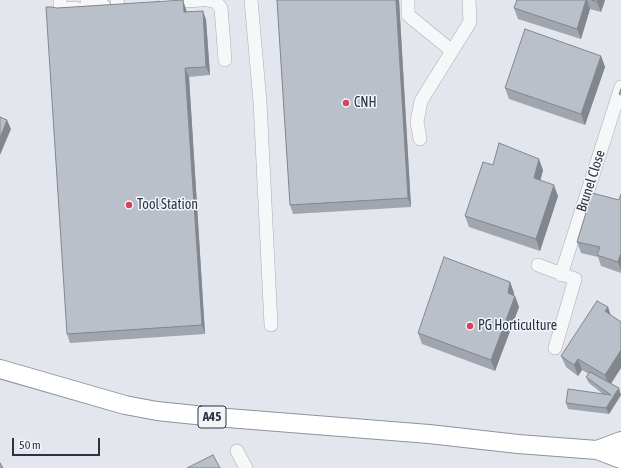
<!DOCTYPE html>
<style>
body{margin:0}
#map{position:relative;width:621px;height:468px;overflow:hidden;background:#e3e6ec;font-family:"Asap Condensed",sans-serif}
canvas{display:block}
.scale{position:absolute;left:12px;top:438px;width:88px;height:18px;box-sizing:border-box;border:2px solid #2a3445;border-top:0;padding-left:5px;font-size:12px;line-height:14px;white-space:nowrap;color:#2a3445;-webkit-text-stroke:3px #f3f5f9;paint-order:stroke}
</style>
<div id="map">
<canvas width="621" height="468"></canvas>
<div class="scale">50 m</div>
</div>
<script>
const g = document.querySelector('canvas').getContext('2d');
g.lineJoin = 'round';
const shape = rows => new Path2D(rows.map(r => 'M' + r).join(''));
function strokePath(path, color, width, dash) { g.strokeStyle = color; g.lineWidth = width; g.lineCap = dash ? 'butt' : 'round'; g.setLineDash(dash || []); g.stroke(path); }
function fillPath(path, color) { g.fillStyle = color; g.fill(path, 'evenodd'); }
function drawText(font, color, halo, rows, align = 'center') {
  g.font = font + ' "Asap Condensed",sans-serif'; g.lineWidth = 3; g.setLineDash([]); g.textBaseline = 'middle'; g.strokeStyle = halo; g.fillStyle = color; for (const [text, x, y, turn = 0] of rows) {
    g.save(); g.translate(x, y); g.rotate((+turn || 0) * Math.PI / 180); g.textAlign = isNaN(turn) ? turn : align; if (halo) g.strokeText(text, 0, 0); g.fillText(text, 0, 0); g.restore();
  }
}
const minor = shape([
 [60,0,60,9,76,8],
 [87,0,87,7,104,6],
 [117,0,118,5],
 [208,0,215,1,221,8,225,60],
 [251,0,260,102,271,325],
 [408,0,408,15,452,51,470,22,469,0],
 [166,2,202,0],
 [420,139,417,122,421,101,452,51],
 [538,265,575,279,555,348],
 [561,275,621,87],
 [237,451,246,468]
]);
const highway = shape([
 [0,369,125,405,157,411,215,417,429,434,518,444,597,450,621,459],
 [597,450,621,441]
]);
const wall = shape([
 [277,0,399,0,411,207,293,214,290,205],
 [517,0,605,0,601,12,590,9,581,39,518,19,514,8],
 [186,9,187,12,203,11,206,20,210,75,189,77,205,334,70,343,67,334],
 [601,56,605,67,585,125,509,99,505,88],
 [493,165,543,170,540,181,558,196,540,251,469,227,465,216],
 [621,194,621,273,601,266,598,257,581,253,577,242,619,200],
 [510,282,514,293,514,295,519,307,495,371,422,344,418,333],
 [608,307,610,315,621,322,621,368,611,384,621,394,621,395,609,414,568,409,566,403,603,394,589,383,586,377,589,374,582,370,578,376,566,367,561,356]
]);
const shadedWall = shape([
 [183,0,186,9,187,21,184,12],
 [396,0,399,0,411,207,408,198],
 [586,0,587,0,590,9,581,39,577,29],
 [598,0,605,0,601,12,597,2],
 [203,11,206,20,210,75,206,67],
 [601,56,605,67,585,125,581,114],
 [185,68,189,77,205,334,202,325],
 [7,120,11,129,0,155,0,138],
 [539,159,543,170,538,190,534,178],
 [554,185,558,196,540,251,536,239],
 [620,255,621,258,621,271,618,262],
 [510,282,514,293,512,305,508,293],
 [515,296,519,307,495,371,491,360],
 [608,307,612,319,605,311],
 [621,350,621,368,609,386,605,375],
 [578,359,582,370,578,376,574,365],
 [619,388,621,395,609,414,606,408]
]);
const building = shape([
 [183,0,184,12,203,11,206,67,185,68,202,325,67,334,46,7,52,7,57,8,183,0],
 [277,0,396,0,408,198,290,205,277,0],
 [517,0,586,0,577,29,514,8,517,0],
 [592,0,598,0,597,2,592,0],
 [525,29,601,56,581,114,505,88,525,29],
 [621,89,621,95,619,94,621,89],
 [0,117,7,120,0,138,0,117],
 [499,143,539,159,534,178,554,185,536,239,465,216,483,162,493,165,499,143],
 [592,193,619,200,621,194,621,255,620,255,618,262,597,255,600,247,577,242,592,193],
 [444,257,510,282,508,293,515,296,491,360,418,333,444,257],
 [597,301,608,307,605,311,621,322,621,350,605,375,578,359,574,365,561,356,597,301],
 [590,372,619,388,606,408,566,403,568,389,611,395,586,377,590,372],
 [213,455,220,468,187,468,213,455],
 [0,463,3,468,0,468,0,463]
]);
const markers = [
 [346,103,4,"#d4445d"],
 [129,205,4,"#d4445d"],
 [470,326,4,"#d4445d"]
];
const shields = [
 [212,417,28]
];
const shieldNames = [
 ["A45",212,417]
];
const poiNames = [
 ["CNH",354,103],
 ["Tool Station",137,205],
 ["PG Horticulture",478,326]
];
const streetNames = [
 ["Brunel Close",591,181,-72]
];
strokePath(minor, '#a8adb7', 14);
strokePath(highway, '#8a94a3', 20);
strokePath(minor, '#f6f7f9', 13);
strokePath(highway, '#fff', 18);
fillPath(wall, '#a0a5ae');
fillPath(shadedWall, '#82868d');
fillPath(building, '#bac0ca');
strokePath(building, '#82868d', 1);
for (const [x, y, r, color] of markers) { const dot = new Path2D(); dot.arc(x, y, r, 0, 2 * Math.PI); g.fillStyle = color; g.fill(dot); strokePath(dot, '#f3f5f9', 1.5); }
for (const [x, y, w] of shields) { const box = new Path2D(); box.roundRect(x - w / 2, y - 11, w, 22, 3); g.fillStyle = '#f3f5f9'; g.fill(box); strokePath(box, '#2a3445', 1); }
drawText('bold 13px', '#2a3445', null, shieldNames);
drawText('14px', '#2a3445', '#f3f5f9', poiNames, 'left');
drawText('14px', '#2a3445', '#f3f5f9', streetNames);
</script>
